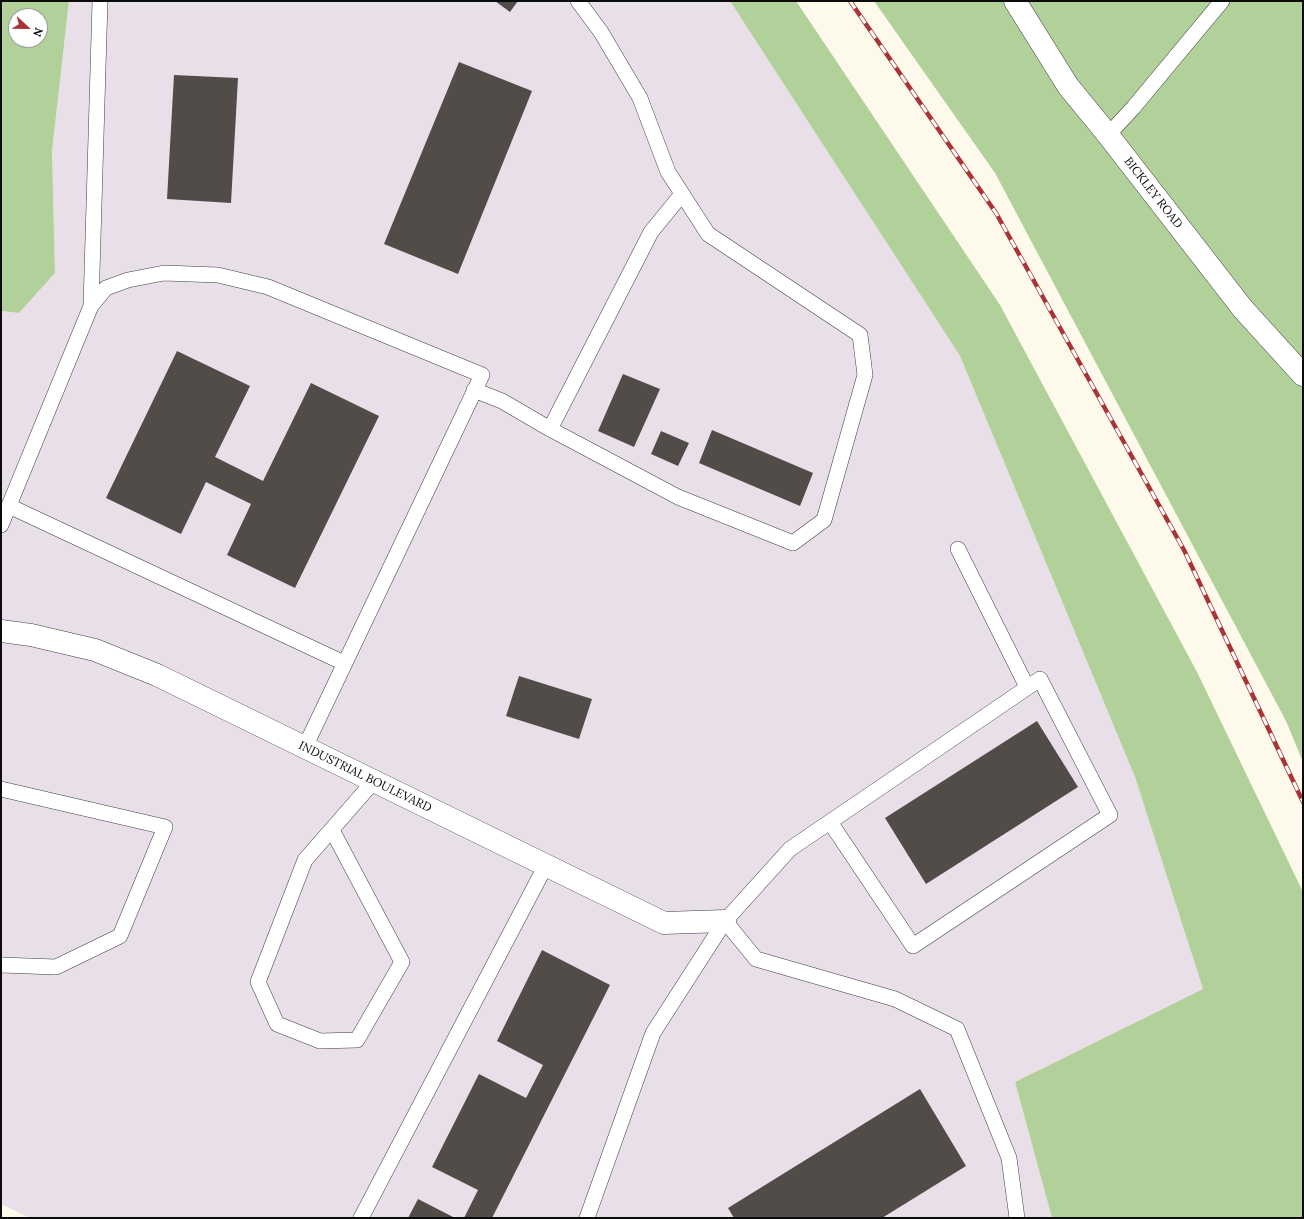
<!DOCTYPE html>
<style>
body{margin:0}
#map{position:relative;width:1304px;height:1219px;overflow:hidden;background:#fdf9eb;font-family:Lora,serif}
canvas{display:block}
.frame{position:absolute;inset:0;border:2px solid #0b0b0b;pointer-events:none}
.north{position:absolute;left:8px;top:8px;width:40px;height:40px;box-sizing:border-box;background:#fff;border:1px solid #9d9d9d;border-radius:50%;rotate:112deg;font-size:11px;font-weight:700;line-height:16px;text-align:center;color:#0b0b0b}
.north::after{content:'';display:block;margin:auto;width:14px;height:18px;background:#a93437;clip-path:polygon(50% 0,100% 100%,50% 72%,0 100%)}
</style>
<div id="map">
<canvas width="1304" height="1219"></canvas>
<div class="frame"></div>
<div class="north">N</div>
</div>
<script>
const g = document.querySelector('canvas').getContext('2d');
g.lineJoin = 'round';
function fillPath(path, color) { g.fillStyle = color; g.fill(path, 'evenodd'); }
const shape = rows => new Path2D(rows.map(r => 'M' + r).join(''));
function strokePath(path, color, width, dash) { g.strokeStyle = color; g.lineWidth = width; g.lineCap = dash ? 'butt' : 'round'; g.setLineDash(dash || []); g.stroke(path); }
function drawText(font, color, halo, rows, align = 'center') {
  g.font = font + ' Lora,serif'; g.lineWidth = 4; g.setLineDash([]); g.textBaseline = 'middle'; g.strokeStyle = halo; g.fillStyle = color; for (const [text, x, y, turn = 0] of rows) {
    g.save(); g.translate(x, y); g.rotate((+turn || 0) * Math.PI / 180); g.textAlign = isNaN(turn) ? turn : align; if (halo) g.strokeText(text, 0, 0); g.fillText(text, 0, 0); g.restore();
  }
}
const industrial = shape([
 [69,1,730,1,960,356,1135,777,1203,989,1015,1082,1052,1218,30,1218,1,1204,1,311,19,313,55,273,52,151]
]);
const forest = shape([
 [1,1,69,1,52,151,55,273,19,313,1,311],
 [16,16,40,16,40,40,16,40],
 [730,1,796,1,1000,305,1197,672,1303,892,1303,1218,1052,1218,1015,1082,1203,989,1135,777,960,356],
 [874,1,1303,1,1303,375,1297,369,1303,390,1303,762,1286,721,995,173]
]);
const building = shape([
 [495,1,518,1,510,12],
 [459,62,532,91,458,274,384,244],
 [174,75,238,78,231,203,167,199],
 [177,351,250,386,215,457,263,481,311,383,379,416,295,588,227,555,251,504,206,482,181,534,106,498],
 [623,374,660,389,634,447,598,431],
 [712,430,813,473,800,506,699,463],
 [661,431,689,443,678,466,651,454],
 [519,676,592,699,579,739,506,716],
 [1037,721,1078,787,926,884,885,818],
 [542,950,610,985,492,1218,464,1218,478,1190,432,1167,479,1074,526,1098,543,1065,497,1041],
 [920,1089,966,1166,882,1218,734,1218,728,1208],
 [418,1199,455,1218,408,1218]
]);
const lane = shape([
 [1108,135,1133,108,1222,1],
 [91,306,100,1],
 [474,390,502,401,550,429,678,497,793,543,824,520,865,375,860,335,708,234,668,172,640,98,601,32,578,1],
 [550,429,651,232,682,194],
 [9,506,344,663],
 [1,525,91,306,106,288,128,280,164,273,218,275,268,287,482,375,305,747],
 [958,549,1027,687],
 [1,789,165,827,120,936,56,967,1,965],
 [332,830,402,962,357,1040,320,1041,277,1024,258,982,305,860,374,781],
 [725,921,790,849,1040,679,1110,815,913,946,830,822],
 [361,1218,546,865],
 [587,1218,653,1033,725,921,756,959,895,999,957,1029,1009,1158,1017,1218]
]);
const street = shape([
 [1015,1,1068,86,1108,135,1243,309,1303,375],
 [1,631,31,635,95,650,157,675,664,923,725,921]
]);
const rail = shape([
 [850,1,996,213,1184,550,1303,802]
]);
const streetNames = [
 ["BICKLEY ROAD",1153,193,52],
 ["INDUSTRIAL BOULEVARD",365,777,26]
];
fillPath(industrial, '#e8dfe9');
fillPath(forest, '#b2d19a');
fillPath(building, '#524c48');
strokePath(lane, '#3e3e3e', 16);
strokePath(street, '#3e3e3e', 23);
strokePath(lane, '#fff', 15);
strokePath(street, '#fff', 22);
strokePath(rail, '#a93437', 4.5);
strokePath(rail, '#fff', 3, [9]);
drawText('12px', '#0b0b0b', '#fff', streetNames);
</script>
